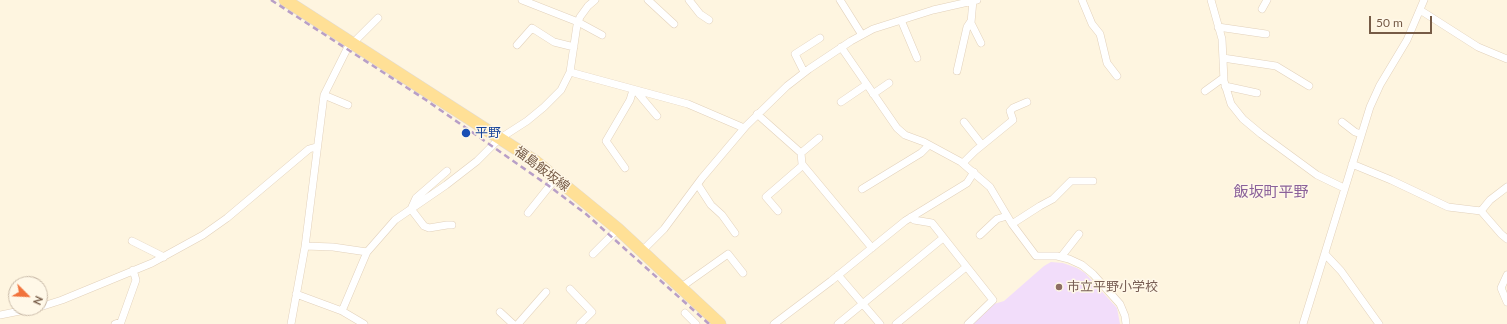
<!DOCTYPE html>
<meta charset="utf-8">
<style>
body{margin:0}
#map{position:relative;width:1507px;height:324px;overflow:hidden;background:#fef5e0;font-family:Lato,sans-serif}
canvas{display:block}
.north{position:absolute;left:8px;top:276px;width:40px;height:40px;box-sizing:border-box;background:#fff8e8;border:1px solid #c8b9a7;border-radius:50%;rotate:114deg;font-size:11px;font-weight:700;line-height:16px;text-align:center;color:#765b46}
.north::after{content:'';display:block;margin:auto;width:14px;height:18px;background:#f1733c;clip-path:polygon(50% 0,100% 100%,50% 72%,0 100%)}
.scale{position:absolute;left:1369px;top:16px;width:63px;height:18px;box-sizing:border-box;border:2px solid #765b46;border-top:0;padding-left:5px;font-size:12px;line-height:14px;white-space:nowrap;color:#765b46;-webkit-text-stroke:3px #fff8e8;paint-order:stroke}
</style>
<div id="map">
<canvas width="1507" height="324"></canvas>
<div class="north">N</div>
<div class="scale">50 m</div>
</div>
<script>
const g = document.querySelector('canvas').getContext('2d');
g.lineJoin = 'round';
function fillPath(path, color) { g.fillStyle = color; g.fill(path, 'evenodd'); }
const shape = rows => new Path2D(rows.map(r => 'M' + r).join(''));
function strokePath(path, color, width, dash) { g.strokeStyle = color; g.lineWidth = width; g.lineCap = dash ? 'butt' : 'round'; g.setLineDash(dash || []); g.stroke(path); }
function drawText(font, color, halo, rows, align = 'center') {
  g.font = font + ' Lato,"Noto Sans JP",sans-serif'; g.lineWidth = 3; g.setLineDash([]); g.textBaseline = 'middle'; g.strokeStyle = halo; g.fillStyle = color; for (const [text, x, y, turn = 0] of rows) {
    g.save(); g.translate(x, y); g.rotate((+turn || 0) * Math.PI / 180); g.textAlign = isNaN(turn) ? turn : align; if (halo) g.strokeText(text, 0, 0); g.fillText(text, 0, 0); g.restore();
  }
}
const education = shape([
 [1051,262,1063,263,1077,268,1085,273,1117,308,1120,324,973,324,994,304,1004,301,1044,266]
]);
const street = shape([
 [522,0,578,22,602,35],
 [648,0,674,24],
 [689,0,700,14,709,20],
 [840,0,862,35],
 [973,0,971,23,981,43],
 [1082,0,1092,24,1100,34,1107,63,1117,76],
 [1211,0,1222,39,1224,81,1231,104,1243,119,1261,134,1317,175,1344,188],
 [1262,9,1267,0],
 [1420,10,1478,47,1507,59],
 [901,20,917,58],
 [1218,27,1266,34],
 [517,45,532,28,554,42,574,47],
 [841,47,897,128,905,135,924,142,961,162,990,187,1012,224,1036,256,1057,256,1069,259,1082,265,1093,274,1120,304,1125,316,1126,324],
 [1223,58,1276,66,1309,86],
 [957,71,967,27,971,21],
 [570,72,688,104,744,128],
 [804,72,795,54,820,38],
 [1225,86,1257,93],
 [636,91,657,116],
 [1205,91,1223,78],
 [873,94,889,83],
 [324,95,348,105],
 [841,102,866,85],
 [757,114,801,153,802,164,872,248],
 [964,122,982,145],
 [1342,122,1355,132,1361,134],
 [801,153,819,138],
 [963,163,975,151,1013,120,1010,111,1013,108,1027,102],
 [1352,164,1391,180,1448,207,1481,211,1501,234,1507,239],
 [625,168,606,141,630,100,633,90],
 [447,171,416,198,411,209,424,226,429,228,447,225,452,225],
 [698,185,711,205,722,215,735,233],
 [862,189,921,153,929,145],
 [778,211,766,197,803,165],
 [1481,211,1490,200,1507,187],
 [528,213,556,178],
 [911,217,914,220,932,223,993,300,968,324],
 [1012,224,1040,206,1053,199,1071,181,1093,181],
 [980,235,997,219,1007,216],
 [132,241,164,257],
 [305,246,333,247,367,252],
 [642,251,664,229,702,178,746,126,787,86,809,69,851,41,873,29,933,10,977,0],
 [593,254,618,229],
 [1325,254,1341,271,1379,324],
 [1061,257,1079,234],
 [838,275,880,324],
 [1507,275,1501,288,1507,302],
 [680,288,728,254,743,273],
 [570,289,592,312,580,324],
 [296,294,342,311,364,324],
 [40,307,62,300,152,263,203,235,227,218,309,149,316,147],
 [342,311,367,252,395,220,446,185,477,161,499,139,527,121,544,107,561,90,570,72,577,25,580,17,588,6,595,0],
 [500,312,513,324],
 [685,313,696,324],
 [0,315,35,308],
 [115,324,121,322,136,280,133,270],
 [291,324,305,247,324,95,347,49,378,18],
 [518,324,546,292],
 [774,324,831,281,905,221,967,183,974,172],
 [838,324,943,238],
 [896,324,966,267],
 [1303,324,1370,107,1380,85,1407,40,1424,0]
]);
const primary = shape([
 [285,0,535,161,618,229,720,324]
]);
const rail = shape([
 [271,0,426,100,549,186,586,214,709,324]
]);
const markers = [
 [466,133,5,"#1a4fb4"],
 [1059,287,4,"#8d6e63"]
];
const transitNames = [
 ["平野",475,133]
];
const streetNames = [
 ["福島飯坂線",542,169,37]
];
const educationNames = [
 ["市立平野小学校",1067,287]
];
const quarterNames = [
 ["飯坂町平野",1271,192]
];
fillPath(education, '#f2ddfa');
strokePath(street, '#e2d1bb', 8);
strokePath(primary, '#e1dbd6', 13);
strokePath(street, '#fff', 7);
strokePath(primary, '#ffe096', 12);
strokePath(rail, '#b89fc7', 2.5, [6, 4]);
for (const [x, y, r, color] of markers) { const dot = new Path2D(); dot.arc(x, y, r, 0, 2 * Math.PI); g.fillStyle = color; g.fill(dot); strokePath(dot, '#fff8e8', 1.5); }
drawText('13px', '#164399', '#fff8e8', transitNames, 'left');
drawText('13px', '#765b46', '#fff8e8', streetNames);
drawText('13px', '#785e54', '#fff8e8', educationNames, 'left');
drawText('15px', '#8b619a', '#fff8e8', quarterNames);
</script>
